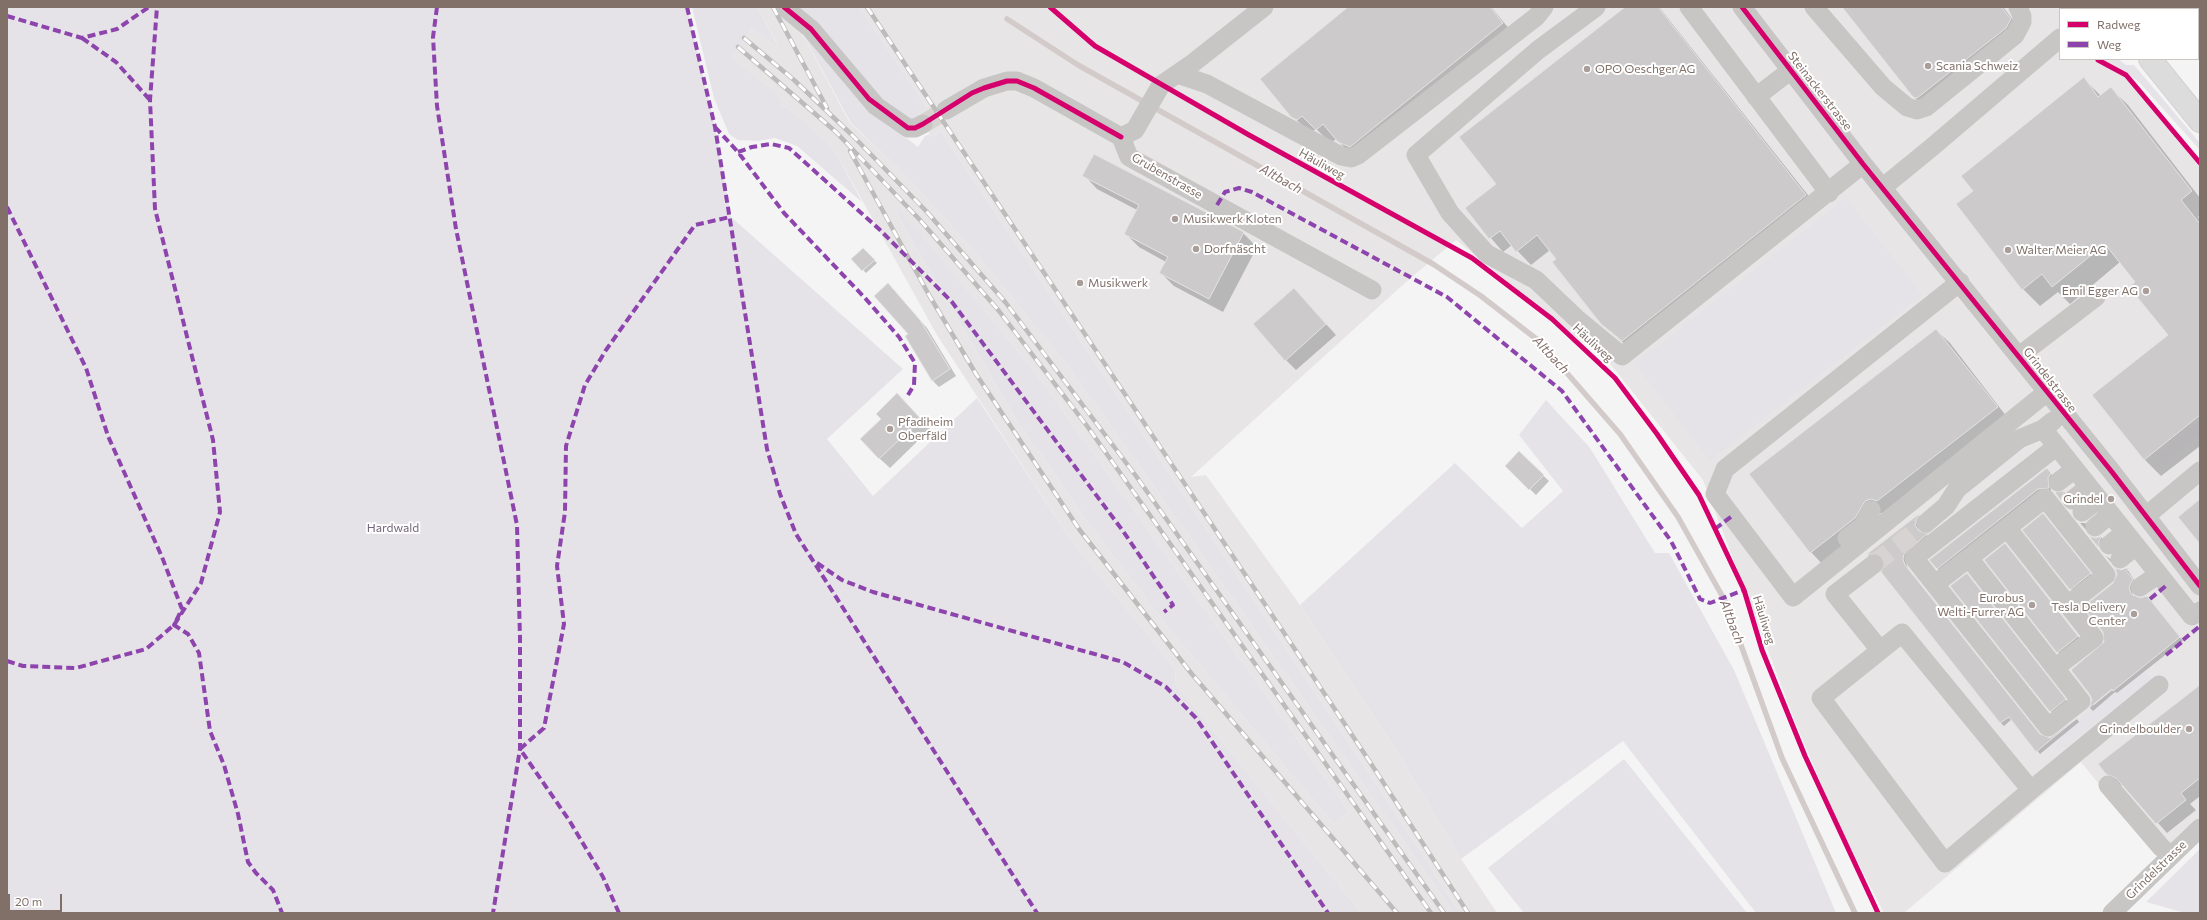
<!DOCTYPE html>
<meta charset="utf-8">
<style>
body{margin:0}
#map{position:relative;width:2207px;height:920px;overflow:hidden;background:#f4f4f5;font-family:Commissioner,sans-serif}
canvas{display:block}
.frame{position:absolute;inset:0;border:8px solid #807068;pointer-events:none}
.legend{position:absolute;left:2059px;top:8px;width:140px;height:52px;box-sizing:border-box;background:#fff;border:1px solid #ccc6c3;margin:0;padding:5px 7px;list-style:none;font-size:12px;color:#807068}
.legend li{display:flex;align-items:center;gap:8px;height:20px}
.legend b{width:20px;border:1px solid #ccc6c3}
.scale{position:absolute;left:8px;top:894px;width:54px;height:18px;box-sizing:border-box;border:2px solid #807068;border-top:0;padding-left:5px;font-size:12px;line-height:14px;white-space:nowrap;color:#807068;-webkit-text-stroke:3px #fff;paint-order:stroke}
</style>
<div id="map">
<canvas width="2207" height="920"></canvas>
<div class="frame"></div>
<ul class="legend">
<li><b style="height:5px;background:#d6006c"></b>Radweg</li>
<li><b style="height:5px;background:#8e44ad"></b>Weg</li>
</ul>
<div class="scale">20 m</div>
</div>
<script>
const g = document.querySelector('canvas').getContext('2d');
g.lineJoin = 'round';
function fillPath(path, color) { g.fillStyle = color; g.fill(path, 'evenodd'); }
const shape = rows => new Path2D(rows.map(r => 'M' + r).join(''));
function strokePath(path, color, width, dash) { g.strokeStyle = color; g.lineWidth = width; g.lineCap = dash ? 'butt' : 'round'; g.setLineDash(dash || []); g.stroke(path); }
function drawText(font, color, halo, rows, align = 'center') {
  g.font = font + ' Commissioner,sans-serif'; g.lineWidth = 4; g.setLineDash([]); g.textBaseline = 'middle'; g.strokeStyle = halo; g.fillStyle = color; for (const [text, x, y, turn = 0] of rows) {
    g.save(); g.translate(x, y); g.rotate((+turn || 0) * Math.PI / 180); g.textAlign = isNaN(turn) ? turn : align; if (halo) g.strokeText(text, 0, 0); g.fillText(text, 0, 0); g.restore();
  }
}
const built = shape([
 [757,7,788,7,850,123,902,172,970,246,1068,366,1146,475,1454,913,1361,913,1175,683,1176,670,1070,539,937,335,832,146,787,107,780,105,731,58,752,29,778,45],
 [900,211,1035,372,1349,812,1333,823,1171,631,1087,521,1016,419,908,234,896,212],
 [859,7,2077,7,2079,9,2060,9,2060,59,2118,59,2200,162,2200,839,2153,851,2081,762,1904,913,1884,913,1836,819,1795,721,1703,480,1611,365,1456,240,1406,282,1191,477,1206,475,1300,605,1393,745,1461,859,1497,913,1460,913,1387,800,941,131,932,137,923,124,917,114,927,108]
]);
const green = shape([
 [7,7,687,7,715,127,731,217,903,369,827,439,873,496,977,398,1070,539,1176,670,1175,683,1361,913,7,913],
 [692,7,757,7,778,46,752,29,731,58,771,90,781,100,780,105,787,107,832,146,862,202,797,146,775,138,758,141,738,140,729,134,714,98],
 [793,7,859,7,927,108,918,114,919,117,914,121,880,102],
 [799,27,864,105,918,147,925,136,930,134,932,137,941,131,1387,800,1460,913,1454,913,1146,475,1068,366,970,246,902,172,851,123],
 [2110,59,2118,59,2126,65,2134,65,2200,143,2200,150,2139,82],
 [1846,198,1922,295,1710,460,1635,364],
 [900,210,1035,372,1349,812,1333,823,1171,631,1087,521,1016,419,908,234,896,212],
 [1546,400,1590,448,1655,553,1669,553,1734,670,1836,913,1756,913,1623,741,1461,859,1393,745,1300,605,1455,463,1522,528,1563,491,1519,435],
 [2200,421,2200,434,2162,465,2157,456],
 [2143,669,2151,679,2066,746,2054,749,2062,738,2062,734],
 [1624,759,1747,913,1524,913,1488,868],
 [2200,849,2200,913,2185,913,2146,902]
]);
const shadow = shape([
 [1349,7,1491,7,1516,37,1352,155,1336,139,1331,143,1316,129,1311,133,1292,116],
 [1627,7,1659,7,1819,209,1636,354,1601,323,1550,250,1531,265,1512,245,1503,252,1466,209,1497,184],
 [1843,7,2003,7,2024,34,1928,111,1914,97],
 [2084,79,2101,96,2111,89,2128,105,2200,198,2200,215,2198,217,2200,220,2200,446,2161,476,2144,459,2169,336,2137,282,2120,262,2070,304,2058,292,2040,306,2023,289,1958,204,1974,191],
 [1084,175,1243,233,1257,247,1223,312,1174,286,1161,273,1166,262,1139,247,1125,233,1137,210,1097,189],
 [863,250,877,263,866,273,853,259],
 [895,292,927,328,956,376,939,387,932,380,909,334],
 [1304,300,1336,335,1296,370,1286,360],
 [1936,330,1950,343,2010,421,1885,512,1878,514,1824,566,1811,552],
 [907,405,930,429,890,468,879,458],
 [1519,453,1549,481,1536,495,1506,466],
 [2050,473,2054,477,2050,482,2051,491,2041,492,1940,571,1937,568],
 [2064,492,2067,495,2064,502,2056,493],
 [1918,515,1921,518,1918,529,1929,537,1907,557,1906,563,1908,569,2040,735,2050,739,2077,719,2079,722,2040,754,2012,719,2004,726,2001,723,1882,572,1886,563,1882,556,1871,557,1868,555],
 [2046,518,2093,577,2074,592,2071,589],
 [2080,523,2085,523,2088,526,2088,532],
 [2101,537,2104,540,2101,549,2092,538,2096,539],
 [2008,548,2081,640,2061,655,2058,652],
 [2106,556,2112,560,2112,563,2110,561],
 [2127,569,2136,583,2132,591,2133,596,2150,600,2183,641,2117,693,2115,692,2093,711,2090,708,2105,642,2114,584,2121,571],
 [2115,685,2116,687,2094,705,2094,702],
 [1970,578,2068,703,2054,714,2051,711],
 [2200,686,2200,796,2190,804,2196,810,2167,833,2126,787,2118,784,2107,774]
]);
const stream = shape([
 [1007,19,1078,65,1433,264,1481,296,1539,341,1620,434,1678,517,1725,601,1782,758,1855,913]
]);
const building = shape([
 [1348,7,1490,7,1503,23,1350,147,1338,142,1323,124,1316,130,1302,116,1297,120,1291,117,1260,79,1348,7],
 [1625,7,1658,7,1806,195,1622,341,1601,324,1552,262,1556,259,1537,235,1516,252,1500,231,1489,239,1465,208,1496,184,1459,137,1625,7],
 [1842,7,2001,7,2011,19,2006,28,1917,98,1913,97,1842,7],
 [2084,77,2098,97,2111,87,2192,191,2181,200,2200,224,2200,415,2144,460,2092,395,2168,335,2129,287,2135,282,2105,244,2052,287,2042,274,2022,290,1956,204,1973,191,1961,176,2084,77],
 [1094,154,1244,232,1209,299,1159,273,1168,257,1124,234,1139,205,1082,176,1094,154],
 [863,248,875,260,862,271,851,259,863,248],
 [888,283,920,320,950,369,932,381,905,336,908,334,874,296,888,283],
 [1294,288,1326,324,1285,361,1253,324,1294,288],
 [1936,329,1998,407,1877,501,1871,499,1865,501,1855,518,1810,553,1749,474,1936,329],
 [897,393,921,419,879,459,860,439,881,419,876,414,897,393],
 [1519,451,1544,475,1529,490,1505,466,1519,451],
 [2047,468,2051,473,2048,478,2049,488,2038,489,1937,569,1929,560,2047,468],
 [2065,491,2062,496,2061,501,2055,492,2065,491],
 [2200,499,2200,544,2178,517,2200,499],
 [2043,513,2091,573,2070,590,2022,530,2043,513],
 [1919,514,1916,520,1915,525,1918,530,1927,534,1904,554,1903,559,1905,565,2040,734,2050,738,2077,718,2036,752,2009,717,2000,723,1881,572,1885,563,1882,557,1878,554,1867,554,1919,514],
 [2089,536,2096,538,2102,536,2099,541,2099,548,2089,536],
 [2005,543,2078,636,2057,653,1984,560,2005,543],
 [2115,568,2121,570,2127,568,2129,569,2126,571,2133,579,2129,587,2131,594,2140,598,2147,596,2180,637,2113,691,2112,689,2089,708,2092,700,2090,695,2071,670,2104,642,2103,632,2083,607,2113,583,2117,574,2115,568],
 [1967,573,2066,699,2050,712,1950,586,1967,573],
 [2200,685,2200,778,2181,793,2186,800,2156,824,2116,778,2106,774,2098,764,2200,685]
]);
const minorTunnel = shape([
 [923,124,946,110],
 [1874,564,1926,523]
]);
const minor = shape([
 [784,7,811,29,876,106,908,128,915,128,923,124],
 [1596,7,1538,50,1416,155,1450,213,1487,254,1536,280,1576,318,1622,356,1863,164],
 [1689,7,1829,193],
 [1742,7,1863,164,2112,472,2200,586],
 [1814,7,1883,87,1907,107,1917,110,1926,107,2015,35,2022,22,2022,16,2018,7],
 [2095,9,2097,7],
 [1177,74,1207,84,1341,156,1351,158,1358,155,1536,17,1544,7],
 [1756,97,1791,70],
 [946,110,984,88,1007,81,1017,81,1034,88,1121,137],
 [1121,137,1129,157,1372,290],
 [1121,137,1135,130,1161,85,1193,63,1264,7],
 [1882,188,1931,148,2060,38],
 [1960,282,1725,469,1715,494,1793,597,2047,392],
 [2019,356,2096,297],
 [2043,429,2192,616,2200,611],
 [2058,482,2075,469],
 [2072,500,2089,487],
 [2082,512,2099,499],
 [2146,516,2200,471],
 [1926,523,1946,506,1957,489,2019,439,2043,429,2053,421],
 [2095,527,2111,514],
 [2007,528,2045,498,2106,575,2068,605,2007,528,1969,558,2081,701,2048,727,1914,558,2057,446],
 [1847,538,1863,526,1871,510],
 [2109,545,2125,532],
 [2120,559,2136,546],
 [1874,564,1835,594,1880,650],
 [1935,584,1969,558],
 [2140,587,2159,574],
 [2055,668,2094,638,2068,605],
 [2108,785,2161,847,2171,856],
 [2031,790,1945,863,1821,698,1902,633,2031,790,2159,685],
 [2112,913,2200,828]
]);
const major = shape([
 [2108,7,2110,9],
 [2150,59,2200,121]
]);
const rail = shape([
 [773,7,827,108],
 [867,7,1366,756,1468,913],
 [744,38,794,80,852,135,927,212,1006,303,1136,476,1444,913],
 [738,47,836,132,920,220,999,311,1087,426,1431,913],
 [850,151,929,295,976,374,1079,529,1191,673,1397,913]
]);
const quiet = shape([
 [437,7,433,37,437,106,456,229,517,525,520,638,520,749,493,913],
 [687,7,715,127,767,449,780,494,796,534,1037,913],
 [7,16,82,38,117,29,149,7],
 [82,38,116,62,150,100],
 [715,127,738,152,784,213,865,298,899,337,915,363,914,385,908,395],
 [738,152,752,147,771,144,789,148,879,229,952,302,1123,531,1173,605,1164,612],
 [1217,205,1225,192,1239,188,1252,192,1447,297,1562,391,1671,541,1700,599,1710,603,1744,590],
 [7,207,86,368,108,436,162,557,182,609,174,625,188,634,199,653,210,731,224,765,238,814,248,862,256,873,273,890,282,913],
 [1715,529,1732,516],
 [817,563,842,580,873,592,1123,662,1166,687,1196,718,1328,913],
 [2150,599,2167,585],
 [2183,640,2200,626],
 [2166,655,2182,642],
 [7,661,23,666,76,668,146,649,174,625,201,583,220,512,213,440,155,209,150,100,157,7],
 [619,913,603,877,569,820,520,749,544,728,564,624,557,566,565,512,566,446,585,385,606,350,695,225,730,217]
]);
const cycleway = shape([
 [784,7,811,29,869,99,908,128,915,128,923,124,972,93,984,88,1007,81,1017,81,1034,88,1121,137],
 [1050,7,1095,46,1249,135,1472,258,1552,319,1615,378,1657,434,1699,495,1744,590,1762,650,1805,756,1878,913],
 [1742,7,1863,164,2112,472,2200,586],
 [2098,60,2126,75,2200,163]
]);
const markers = [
 [1928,66,4,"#a99e99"],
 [1587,69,4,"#a99e99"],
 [1175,219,4,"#a99e99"],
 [1196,249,4,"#a99e99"],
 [2008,250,4,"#a99e99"],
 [1080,283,4,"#a99e99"],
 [2146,291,4,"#a99e99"],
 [890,429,4,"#a99e99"],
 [2111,499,4,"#a99e99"],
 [2032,605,4,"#a99e99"],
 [2134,614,4,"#a99e99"],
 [2189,729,4,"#a99e99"]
];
const poiNames = [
 ["Scania Schweiz",1936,66],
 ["OPO Oeschger AG",1595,69],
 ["Musikwerk Kloten",1183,219],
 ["Dorfnäscht",1204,249],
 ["Walter Meier AG",2016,250],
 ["Musikwerk",1088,283],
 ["Emil Egger AG",2138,291,"right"],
 ["Pfadiheim",898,422],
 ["Oberfäld",898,436],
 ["Grindel",2103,499,"right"],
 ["Eurobus",2024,598,"right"],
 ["Welti-Furrer AG",2024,612,"right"],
 ["Tesla Delivery",2126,607,"right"],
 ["Center",2126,621,"right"],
 ["Grindelboulder",2181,729,"right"]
];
const streetNames = [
 ["Steinackerstrasse",1820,91,52],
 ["Häuliweg",1322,164,29],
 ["Grubenstrasse",1167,176,30],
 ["Häuliweg",1593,343,43],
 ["Grindelstrasse",2050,380,52],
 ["Häuliweg",1764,620,73],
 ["Grindelstrasse",2156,870,-44]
];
const parkNames = [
 ["Hardwald",393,528]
];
const waterNames = [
 ["Altbach",1281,179,29],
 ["Altbach",1551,355,47],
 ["Altbach",1732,622,69]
];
fillPath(built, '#e7e5e6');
fillPath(green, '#e5e3e7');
fillPath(shadow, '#0003');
strokePath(stream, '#d3cbca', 5.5);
fillPath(building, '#cccaca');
strokePath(building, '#e4e4e4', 1);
strokePath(minorTunnel, '#d7d3d2', 19, [19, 10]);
strokePath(major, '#d1d0d0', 24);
strokePath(minor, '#c8c6c5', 19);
strokePath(major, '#dddcdc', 22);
strokePath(rail, '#bebcbb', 4.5);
strokePath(rail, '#fff', 3, [9]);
strokePath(quiet, '#8e44ad', 4, [8, 4]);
strokePath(cycleway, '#d6006c', 5);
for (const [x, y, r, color] of markers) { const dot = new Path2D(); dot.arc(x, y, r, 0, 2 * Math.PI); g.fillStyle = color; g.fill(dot); strokePath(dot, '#fff', 1.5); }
drawText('12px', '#807068', '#fff', poiNames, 'left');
drawText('12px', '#807068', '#fff', streetNames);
drawText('12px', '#736678', '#fff', parkNames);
drawText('italic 13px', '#846e69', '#fff', waterNames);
</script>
